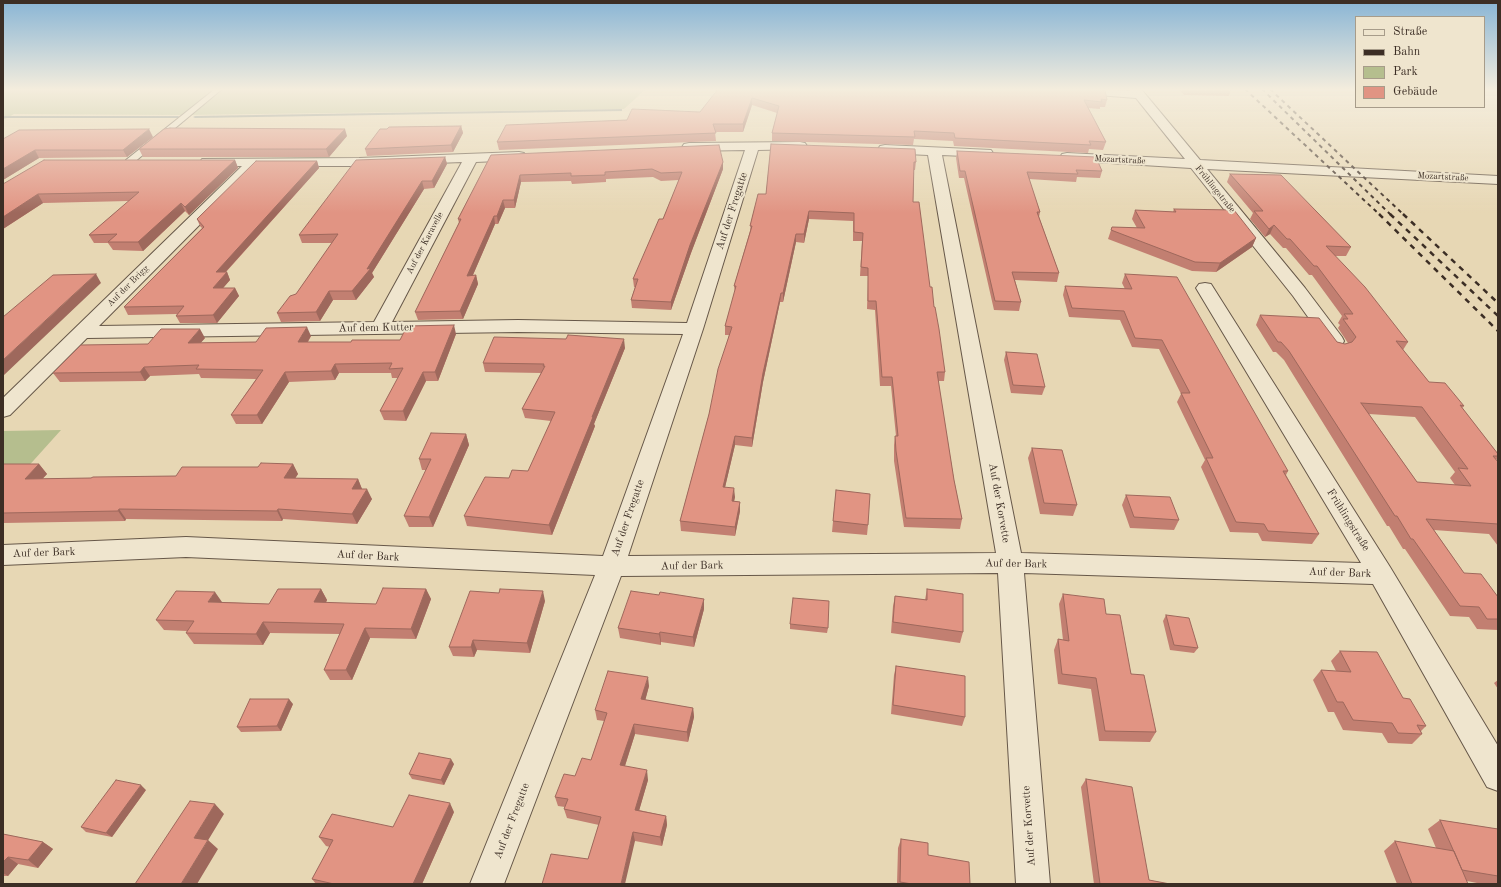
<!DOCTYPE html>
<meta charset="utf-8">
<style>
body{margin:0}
#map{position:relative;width:1501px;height:887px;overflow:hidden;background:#e7d7b4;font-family:"Old Standard TT",serif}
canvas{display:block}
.frame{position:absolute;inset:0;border:4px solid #3c2e25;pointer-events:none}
.legend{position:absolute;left:1355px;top:16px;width:130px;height:92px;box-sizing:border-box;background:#efe5ce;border:1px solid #a79c8a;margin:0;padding:5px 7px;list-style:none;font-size:12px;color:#3c2e25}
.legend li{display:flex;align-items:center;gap:8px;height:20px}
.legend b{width:20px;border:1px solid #a79c8a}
</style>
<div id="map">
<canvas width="1501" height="887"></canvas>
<div class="frame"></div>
<ul class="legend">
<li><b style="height:5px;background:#efe5ce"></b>Straße</li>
<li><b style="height:5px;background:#3c2e25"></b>Bahn</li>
<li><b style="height:11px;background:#b5be8e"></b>Park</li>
<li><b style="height:11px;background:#e19483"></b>Gebäude</li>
</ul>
</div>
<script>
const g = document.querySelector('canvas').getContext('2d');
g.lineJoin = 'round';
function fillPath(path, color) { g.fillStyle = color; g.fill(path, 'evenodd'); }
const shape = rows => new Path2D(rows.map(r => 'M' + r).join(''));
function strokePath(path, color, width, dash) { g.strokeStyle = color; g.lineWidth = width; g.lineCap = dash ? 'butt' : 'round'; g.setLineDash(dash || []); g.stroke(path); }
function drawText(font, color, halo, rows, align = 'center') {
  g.font = font + ' "Old Standard TT",serif'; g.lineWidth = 4; g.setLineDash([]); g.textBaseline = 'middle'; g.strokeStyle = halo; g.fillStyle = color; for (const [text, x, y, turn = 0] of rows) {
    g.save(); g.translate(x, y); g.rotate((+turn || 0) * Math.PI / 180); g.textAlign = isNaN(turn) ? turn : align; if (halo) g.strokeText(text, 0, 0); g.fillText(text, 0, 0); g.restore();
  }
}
const green = shape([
 [3,89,646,89,624,109,183,115,14,114,3,120],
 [61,430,25,470,3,471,3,431]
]);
const stream = shape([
 [620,109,622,109,622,111,195,118,193,117,195,116,620,109],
 [3,116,178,116,180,117,178,118,3,118,3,116]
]);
const lane = shape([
 [215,89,222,89,132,164,126,164,126,160,215,89]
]);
const street = shape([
 [1053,89,1102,89,1130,91,1129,89,1141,89,1200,160,1498,176,1498,184,1207,169,1305,288,1342,337,1344,341,1342,345,1335,347,1328,345,1293,296,1191,168,1062,160,1060,157,1062,154,1067,153,1185,159,1136,98,1059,92,1055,91,1053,89],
 [800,142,805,143,807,146,805,149,758,150,703,329,628,556,996,553,928,155,885,153,880,152,878,149,880,146,885,145,991,150,993,153,991,156,986,157,942,155,1021,553,1361,563,1196,288,1199,284,1205,283,1211,284,1390,567,1498,746,1498,791,1487,787,1373,584,1024,573,1050,884,1016,884,998,573,621,576,504,884,470,884,595,575,186,557,3,565,3,545,186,537,603,556,683,334,518,332,87,338,10,415,3,417,3,398,242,166,207,166,202,165,200,162,202,159,359,158,519,152,524,153,526,156,524,159,519,160,476,162,392,322,518,320,687,323,745,150,689,151,684,150,682,147,684,144,689,143,800,142],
 [462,162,374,322,99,326,258,166,359,166,462,162]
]);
const railFar1 = shape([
 [1245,89,1380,215],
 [1262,89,1391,215],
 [1270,89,1404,215]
]);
const rail = shape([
 [1379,214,1498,331],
 [1390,214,1498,316],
 [1403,214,1498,303]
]);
const wall = shape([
 [718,89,1094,89,1107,100,1105,107,1100,107,1100,109,1088,108,1106,142,1103,150,1089,149,1088,153,954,146,953,141,914,139,913,145,772,141,772,133,777,113,752,105,743,132,715,132,716,141,499,150,497,142,627,120,700,112],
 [1178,89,1231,89,1229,96,1184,95],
 [461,126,463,133,453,152,367,156,365,149,387,129],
 [347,136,329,157,143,157,139,149],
 [153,137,127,157,39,158,3,180,3,139],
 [771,144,916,162,915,170,914,170,913,202,945,372,944,381,938,381,954,480,962,519,960,529,904,527,894,461,894,445,895,436,896,436,891,386,880,386,875,310,867,309,868,276,860,276,862,241,853,241,853,221,809,219,804,243,796,242,783,302,780,302,763,382,752,447,735,445,725,487,735,497,734,501,740,502,740,511,735,536,681,531,680,521,709,414,729,335,725,335,725,326,735,292,734,286,750,231,751,222,766,194],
 [957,151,1102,171,1100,178,1077,177,1076,182,1029,179,1040,212,1039,217,1059,273,1057,282,1015,280,1021,302,1019,311,994,310,964,178,959,178,956,158],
 [491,155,723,162,723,169,691,253,671,310,632,308,631,300,635,287,634,287,633,279,663,219,679,180,661,181,653,177,606,179,606,182,572,184,571,181,521,182,515,208,505,208,498,224,495,224,473,275,476,275,478,284,463,319,418,320,415,312,459,223,458,219],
 [445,157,447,164,434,188,424,189,372,273,374,277,356,300,333,300,320,321,281,322,277,313,296,294,332,243,302,243,299,235],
 [235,160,238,168,189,215,185,211,143,251,113,250,108,243,94,243,89,235,129,201,43,203,3,229,3,184],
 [317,161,319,168,226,272,227,272,230,280,223,288,235,288,239,296,217,323,180,323,176,316,177,314,128,315,124,307,202,228,200,226,197,219],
 [1230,174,1351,247,1346,256,1335,256,1408,342,1403,350,1429,382,1464,406,1462,408,1498,454,1498,458,1496,460,1498,462,1498,546,1489,534,1434,530,1464,573,1498,597,1498,630,1477,629,1469,617,1450,616,1405,549,1403,549,1389,526,1387,526,1284,360,1276,352,1273,352,1256,325,1260,315,1337,342,1345,344,1348,343,1338,328,1340,325,1338,323,1342,316,1312,275,1309,275,1286,248,1283,248,1270,234,1265,237,1250,219,1253,213,1227,182],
 [1369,414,1415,417,1455,472,1450,478,1455,485,1417,482],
 [1174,209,1256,238,1252,247,1216,272,1192,271,1108,239,1112,227,1137,228,1132,219,1135,210,1173,212],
 [1125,274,1288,471,1286,475,1319,534,1312,544,1262,541,1258,533,1230,532,1201,467,1205,460,1177,402,1181,394,1159,349,1132,347,1120,320,1069,317,1063,295,1065,286,1125,289,1122,283],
 [456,334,438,381,426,381,406,421,384,420,380,411,398,378,392,378,391,373,339,373,335,380,289,382,262,424,236,424,231,415,256,379,201,378,199,374,150,376,145,381,60,382,53,373,148,344,205,338,200,343,256,342,311,336,308,342,351,342,400,340],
 [625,348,594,424,595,426,552,535,467,526,464,516,509,478,528,471,551,421,525,418,522,409,541,373,485,372,483,363],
 [1006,352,1045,387,1042,395,1011,393,1004,360],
 [466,434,469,445,433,527,409,527,404,516,427,470,422,470,419,459],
 [1032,448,1077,505,1073,516,1040,514,1028,458],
 [3,464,39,464,47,474,42,479,176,476,293,464,298,474,295,478,358,479,362,489,372,499,357,524,283,519,282,521,126,519,125,521,3,523],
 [836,490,868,525,867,535,832,532],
 [1126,495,1179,520,1174,530,1130,528,1122,505],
 [321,589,327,600,326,603,376,604,426,589,431,599,416,639,370,638,352,680,330,680,324,670,340,634,270,633,263,645,194,644,186,633,187,631,164,630,156,620,222,602,269,604],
 [927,589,963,632,960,643,891,633,893,606,895,596,925,600],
 [1063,594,1106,614,1156,732,1150,742,1099,741,1091,689,1058,684,1054,650,1058,639,1063,640,1059,604],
 [545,601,530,653,477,650,474,657,453,656,449,647],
 [704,609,694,647,661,642,661,645,620,638,618,628],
 [1166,615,1198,648,1194,653,1170,650,1163,621],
 [790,624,828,628,827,633,790,629],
 [1340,651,1403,698,1426,726,1421,731,1422,734,1412,744,1388,743,1382,733,1343,730,1334,712,1328,712,1313,680,1321,670,1336,671,1331,661],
 [896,666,965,717,962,726,891,714,894,675],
 [1498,680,1498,689,1494,683],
 [649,686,645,700,693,708,694,717,688,742,635,734,625,766,648,780,639,810,666,816,667,825,662,846,635,841,588,859,599,825,567,818,564,809,565,807,558,806,555,797,591,760,604,721,597,720,595,710],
 [293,704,281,731,241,732,237,727],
 [454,764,444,785,412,779,409,774],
 [1086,779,1149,880,1170,884,1094,884,1081,787],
 [146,790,112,837,86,832,81,827],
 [454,812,422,884,316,884,312,879,330,847,326,846,319,837,393,827],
 [1440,820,1498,829,1498,884,1482,884,1467,881,1468,884,1397,884,1384,851,1395,841,1436,848,1428,829],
 [3,834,43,842,53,849,38,868,18,864,8,876,3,876],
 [901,839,928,855,970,884,897,884,898,848]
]);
const shadedWall = shape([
 [752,98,752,105,743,132,743,124],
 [461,126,463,133,453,152,451,145],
 [149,129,153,137,127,157,123,150],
 [345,129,347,136,329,157,326,149],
 [35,150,39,158,3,180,3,169],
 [445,157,447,164,434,188,432,181],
 [235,160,238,168,189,215,185,207],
 [317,161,319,168,221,277,216,272,218,270],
 [723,162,723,169,691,253,671,310,671,302,690,245],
 [520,175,521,182,515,208,514,200],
 [422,181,424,189,372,273,374,277,356,300,352,291],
 [38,194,43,203,3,229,3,217],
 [503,200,505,208,498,224,497,216],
 [181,203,185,211,143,251,138,242],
 [809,211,809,219,804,243,804,234],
 [494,216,495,224,469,284,467,276],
 [1274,225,1270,234,1265,237,1269,229],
 [796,234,796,242,783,302,783,293],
 [1256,238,1252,247,1216,272,1220,263],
 [227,272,230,280,217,295,213,288],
 [96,274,101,283,3,376,3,360],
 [476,275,478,284,463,319,460,311],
 [235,288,239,296,217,323,213,315],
 [329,291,333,300,320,321,316,312],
 [781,293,780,302,763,382,752,447,752,438,763,373],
 [454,325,456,334,438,381,435,372],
 [307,327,311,336,302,351,298,342],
 [200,329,205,338,193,352,188,343],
 [624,339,625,348,594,424,595,426,552,535,549,525,592,417],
 [335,364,339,373,335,380,331,371],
 [144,367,150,376,145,381,140,372],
 [285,372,289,382,262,424,257,415],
 [423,372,426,381,406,421,403,411],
 [466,434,469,445,433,527,429,517],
 [735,436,735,445,723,496,723,487],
 [39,464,47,474,33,489,25,479],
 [293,464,298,474,289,488,284,478],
 [358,479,362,489,356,498,352,489],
 [734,488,735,497,732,510,732,501],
 [367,489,372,499,357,524,352,514],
 [740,502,740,511,735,536,735,527],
 [119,509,126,519,125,521,118,511],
 [278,509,283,519,282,521,277,511],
 [321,589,327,600,320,613,314,602],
 [426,589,431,599,416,639,411,629],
 [543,591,545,601,530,653,527,643],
 [215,592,222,602,208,602],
 [704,599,704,609,694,647,693,637],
 [263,622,270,633,263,645,256,634],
 [365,628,370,638,352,680,346,670],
 [660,632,661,642,661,645,659,634],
 [473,640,477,650,474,657,471,647],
 [648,677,649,686,643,709,641,699],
 [289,699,293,704,281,731,277,726],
 [693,708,694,717,688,742,687,732],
 [634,724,635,734,622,775,620,765],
 [451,759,454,764,444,785,441,780],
 [647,770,648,780,637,818,635,810],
 [141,785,146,790,112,837,106,833],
 [450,803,454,812,422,884,413,884],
 [215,804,224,814,204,847,194,838],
 [666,816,667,825,662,846,660,837],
 [633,832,635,841,625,884,621,884],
 [208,840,218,849,197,884,181,884],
 [43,842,53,849,38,868,28,860],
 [8,857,18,864,8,876,3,873,3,862]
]);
const building = shape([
 [718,89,1094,89,1105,90,1107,100,1101,99,1102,102,1084,100,1106,142,1089,141,1091,145,955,138,954,133,914,131,915,137,772,133,779,106,752,98,743,124,713,124,716,133,497,142,506,125,627,120,632,109,700,112,718,89],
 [461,126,451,145,365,149,380,129,387,129,389,127,461,126],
 [170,128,345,129,326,149,139,149,164,129,170,128],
 [149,129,123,150,35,150,3,169,3,139,19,130,149,129],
 [771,144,915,149,916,162,914,162,913,202,919,202,930,287,932,287,934,307,935,307,939,329,945,372,937,372,954,480,962,519,906,518,896,451,895,436,898,436,892,377,882,377,876,301,868,301,868,268,861,267,863,233,854,232,854,213,809,211,804,234,796,234,783,293,781,293,763,373,752,438,735,436,723,487,734,488,732,501,740,502,735,527,680,521,709,414,718,369,732,327,725,326,736,286,734,286,752,226,750,226,758,194,766,194,771,144],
 [719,145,723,162,690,245,671,302,631,300,638,279,633,279,659,219,663,219,682,172,661,173,652,169,605,172,605,175,571,176,571,173,520,175,514,200,503,200,497,216,494,216,467,276,476,275,460,311,415,312,461,219,458,219,491,155,719,145],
 [957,151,1096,157,1102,171,1076,170,1078,174,1027,172,1040,212,1037,212,1059,273,1012,272,1021,302,995,301,965,171,960,171,957,151],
 [445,157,432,181,422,181,367,269,371,268,352,291,329,291,316,312,277,313,290,296,296,294,338,234,299,235,356,160,445,157],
 [44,160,235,160,185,207,181,203,138,242,108,242,117,234,89,235,139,192,38,194,3,217,3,184,44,160],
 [256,161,317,161,218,270,216,272,227,272,213,288,235,288,213,315,176,316,184,306,124,307,204,227,197,219,256,161],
 [1230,174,1281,175,1351,247,1326,246,1365,287,1408,342,1396,341,1429,382,1445,383,1464,406,1460,405,1498,454,1498,456,1493,456,1498,462,1498,524,1426,519,1464,573,1481,574,1498,597,1498,619,1487,619,1479,607,1460,606,1413,539,1411,539,1397,516,1395,516,1289,351,1281,342,1278,342,1260,315,1319,318,1337,342,1345,344,1352,342,1356,337,1343,319,1348,319,1344,314,1353,314,1317,266,1314,266,1290,239,1287,239,1274,225,1269,229,1254,211,1263,211,1230,174],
 [1361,403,1422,407,1468,469,1458,468,1471,486,1417,482,1361,403],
 [1174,209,1234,210,1256,238,1220,263,1195,262,1111,230,1112,227,1145,228,1135,210,1176,212,1174,209],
 [96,274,60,307,3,360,3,317,53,275,96,274],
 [1125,274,1177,277,1288,471,1283,471,1319,534,1268,531,1264,524,1236,522,1206,458,1213,458,1181,393,1190,393,1162,340,1135,338,1124,311,1072,308,1065,286,1132,289,1125,274],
 [454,325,435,372,423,372,403,411,380,411,403,368,389,369,392,363,335,364,331,371,285,372,257,415,231,415,263,370,196,369,199,365,144,367,140,372,53,373,81,345,148,344,161,329,200,329,188,343,256,342,266,328,307,327,298,342,351,342,352,340,400,340,407,326,454,325],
 [568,335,624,339,592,417,593,417,549,525,464,516,485,477,509,478,512,470,528,471,555,412,522,409,545,366,543,366,544,364,483,363,494,337,566,339,568,335],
 [1006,352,1037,354,1045,387,1013,385,1006,352],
 [431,433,466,434,429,517,404,516,431,459,419,459,431,433],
 [1032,448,1062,450,1077,505,1044,503,1032,448],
 [261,463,293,464,284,478,358,479,352,489,367,489,352,514,278,509,277,511,119,509,118,511,3,513,3,464,39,464,25,479,91,478,93,477,176,476,182,467,258,467,261,463],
 [836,490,870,494,868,525,833,521,836,490],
 [1126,495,1170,497,1179,520,1134,517,1126,495],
 [383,588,426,589,411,629,365,628,346,670,324,670,344,624,263,622,256,634,186,633,194,621,156,620,176,591,215,592,208,602,269,604,278,589,321,589,314,602,376,604,383,588],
 [500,589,543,591,527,643,473,640,471,647,449,647,470,591,499,593,500,589],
 [927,589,963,594,963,632,893,622,895,596,927,600,927,589],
 [631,591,659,595,660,592,704,599,693,637,660,632,659,634,618,628,631,591],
 [1063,594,1104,599,1106,614,1120,615,1131,674,1144,675,1156,732,1105,731,1096,678,1062,674,1058,639,1069,641,1063,594],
 [793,598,829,601,828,628,790,624,793,598],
 [1166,615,1189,618,1198,648,1174,645,1166,615],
 [1340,651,1377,652,1403,698,1410,699,1426,726,1417,725,1422,734,1398,733,1392,723,1353,720,1343,702,1337,702,1321,670,1351,672,1340,651],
 [896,666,965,676,965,717,893,705,896,666],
 [608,671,648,677,641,699,693,708,687,732,634,724,620,765,647,770,635,810,666,816,660,837,633,832,621,884,542,884,551,854,588,859,601,817,564,809,568,799,555,797,564,774,575,776,582,758,591,760,607,713,595,710,608,671],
 [250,699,289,699,277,726,237,727,250,699],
 [419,753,451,759,441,780,409,774,419,753],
 [1086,779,1132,787,1149,880,1170,884,1100,884,1086,779],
 [116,780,141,785,106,833,81,827,116,780],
 [409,795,450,803,413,884,334,884,312,879,333,840,319,837,332,814,393,827,409,795],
 [190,801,215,804,194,838,208,840,181,884,135,884,190,801],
 [1440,820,1498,829,1498,876,1462,870,1440,820],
 [3,834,43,842,28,860,8,857,3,862,3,834],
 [901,839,928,843,928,855,969,862,970,884,912,884,900,882,901,839],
 [1395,841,1454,851,1468,884,1412,884,1395,841]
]);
const farStreetnames = [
 ["Mozartstraße",1120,160,3],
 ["Mozartstraße",1443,177,3],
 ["Frühlingstraße",1215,189,51],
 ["Auf der Karavelle",425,243,-62],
 ["Auf der Brigg",128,286,-45]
];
const streetNames = [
 ["Auf der Fregatte",732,211,-72],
 ["Auf dem Kutter",376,328,-1],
 ["Auf der Korvette",999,503,80],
 ["Auf der Fregatte",628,518,-71],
 ["Frühlingstraße",1348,520,58],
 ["Auf der Bark",44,553,-2],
 ["Auf der Bark",368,556,3],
 ["Auf der Bark",1016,564,1],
 ["Auf der Bark",692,566,-1],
 ["Auf der Bark",1340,573,2],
 ["Auf der Fregatte",512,821,-69],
 ["Auf der Korvette",1029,826,-94]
];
fillPath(green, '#b5be8e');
fillPath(stream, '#75807d');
strokePath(lane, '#675849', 2);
strokePath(street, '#675849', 2);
fillPath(lane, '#efe5ce');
fillPath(street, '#efe5ce');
strokePath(railFar1, '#3c2e25', 2, [4, 4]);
strokePath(rail, '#3c2e25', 2.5, [5.5, 5.5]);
fillPath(wall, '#c27f71');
fillPath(shadedWall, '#9e685c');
fillPath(building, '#e19483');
strokePath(building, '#9e685c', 1);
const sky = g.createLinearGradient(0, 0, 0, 213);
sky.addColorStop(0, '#89b5d5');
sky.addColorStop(0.42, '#f4eddd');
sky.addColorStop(1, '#f4eddd00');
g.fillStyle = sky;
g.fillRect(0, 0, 1501, 213);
drawText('9px', '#3c2e25', '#efe5ce', farStreetnames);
drawText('11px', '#3c2e25', '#efe5ce', streetNames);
</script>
